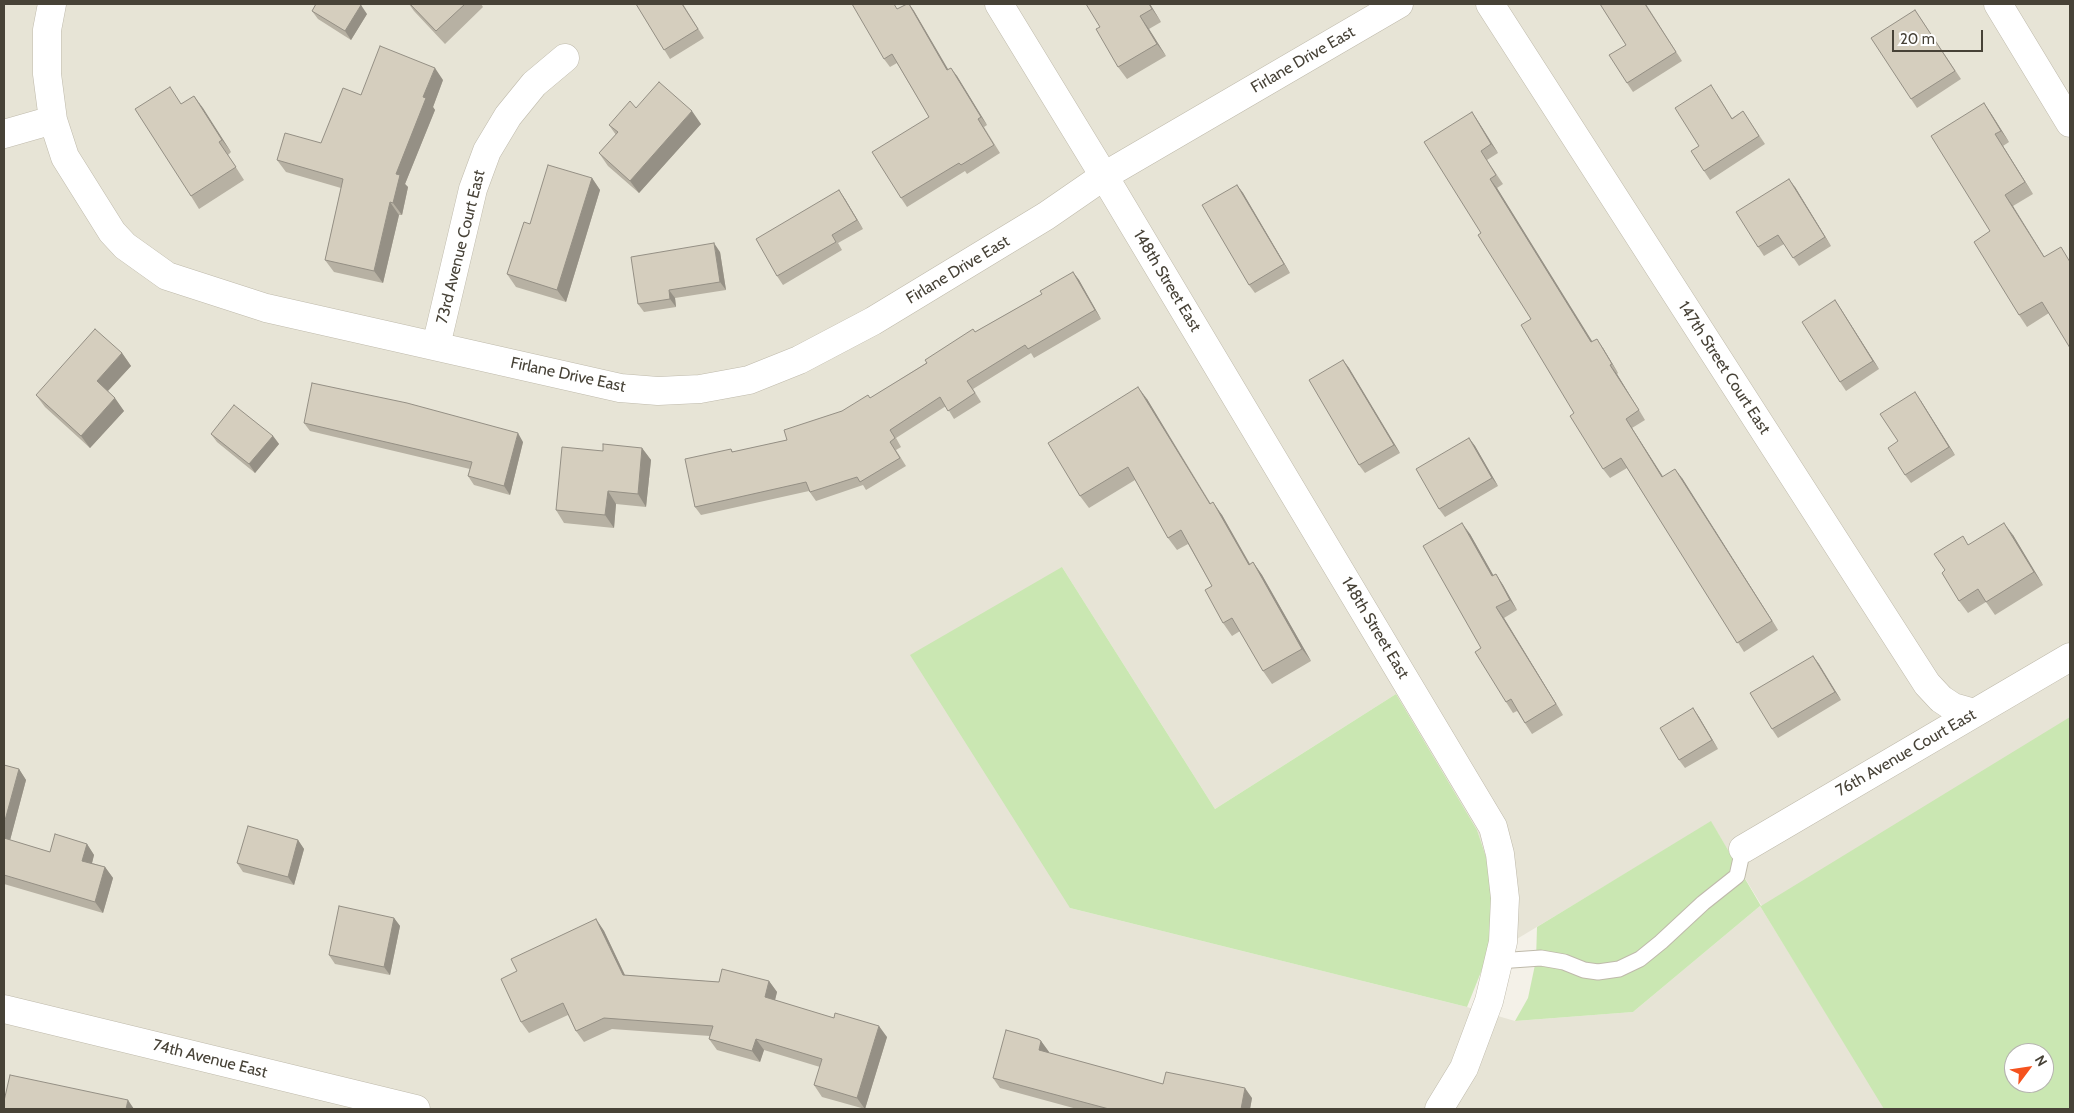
<!DOCTYPE html>
<style>
body{margin:0}
#map{position:relative;width:2074px;height:1113px;overflow:hidden;background:#f4f1e8;font-family:Cabin,sans-serif}
canvas{display:block}
.frame{position:absolute;inset:0;border:5px solid #474237;pointer-events:none}
.north{position:absolute;left:2004px;top:1043px;width:50px;height:50px;box-sizing:border-box;background:#fff;border:1px solid #b5b3af;border-radius:50%;rotate:59deg;font-size:14px;font-weight:700;line-height:20px;text-align:center;color:#474237}
.north::after{content:'';display:block;margin:auto;width:18px;height:22px;background:#f5521e;clip-path:polygon(50% 0,100% 100%,50% 72%,0 100%)}
.scale{position:absolute;left:1892px;top:30px;width:91px;height:22px;box-sizing:border-box;border:2px solid #474237;border-top:0;padding-left:6px;font-size:15px;line-height:18px;white-space:nowrap;color:#474237;-webkit-text-stroke:4px #fff;paint-order:stroke}
</style>
<div id="map">
<canvas width="2074" height="1113"></canvas>
<div class="frame"></div>
<div class="north">N</div>
<div class="scale">20 m</div>
</div>
<script>
const g = document.querySelector('canvas').getContext('2d');
g.lineJoin = 'round';
function fillPath(path, color) { g.fillStyle = color; g.fill(path, 'evenodd'); }
const shape = rows => new Path2D(rows.map(r => 'M' + r).join(''));
function strokePath(path, color, width, dash) { g.strokeStyle = color; g.lineWidth = width; g.lineCap = dash ? 'butt' : 'round'; g.setLineDash(dash || []); g.stroke(path); }
function drawText(font, color, halo, rows, align = 'center') {
  g.font = font + ' Cabin,sans-serif'; g.lineWidth = 4.5; g.setLineDash([]); g.textBaseline = 'middle'; g.strokeStyle = halo; g.fillStyle = color; for (const [text, x, y, turn = 0] of rows) {
    g.save(); g.translate(x, y); g.rotate((+turn || 0) * Math.PI / 180); g.textAlign = isNaN(turn) ? turn : align; if (halo) g.strokeText(text, 0, 0); g.fillText(text, 0, 0); g.restore();
  }
}
const residential = shape([
 [4,4,2070,4,2070,1109,4,1109],
 [1062,567,1215,809,1396,694,1477,830,1490,869,1487,957,1711,822,1863,1073,1760,906,1633,1012,1515,1021,1467,1007,1070,908],
 [2014,1053,2044,1053,2044,1083,2014,1083]
]);
const green = shape([
 [1062,567,1215,809,1396,694,1477,830,1490,869,1493,915,1487,957,1467,1007,1070,908,910,655],
 [2070,717,2070,1109,1884,1109,1760,906,1633,1012,1515,1021,1528,998,1536,960,1537,927,1711,821,1761,906],
 [2014,1053,2044,1053,2044,1083,2014,1083]
]);
const lane = shape([
 [1498,961,1541,958,1564,962,1584,970,1598,972,1619,969,1640,959,1661,942,1703,903,1737,876,1743,849]
]);
const street = shape([
 [52,4,47,30,47,74,53,120,65,157,112,232,125,246,167,276,266,308,620,388,658,391,700,389,749,380,799,360,873,321,1046,216,1104,176,1399,4],
 [999,4,1104,176,1493,827,1500,854,1505,898,1503,942,1489,1001,1464,1068,1439,1109],
 [1490,4,1927,684,1941,699,1953,707,1974,713],
 [1998,4,2070,123],
 [4,134,53,120],
 [436,346,473,189,487,151,508,116,534,84,565,58],
 [1743,849,2070,657],
 [4,1009,416,1109]
]);
const wall = shape([
 [409,4,481,4,483,7,445,44,414,11],
 [636,4,684,4,683,4,704,38,670,59],
 [909,4,914,11,948,69,957,76,987,125,984,127,1000,153,967,174,965,171,907,207,901,198,929,117,897,63,890,67,884,59,898,9],
 [1150,4,1161,22,1149,29,1166,56,1127,79,1118,67,1100,27],
 [1600,4,1646,4,1682,61,1633,92,1627,83,1626,45],
 [1915,10,1961,79,1917,108,1911,99],
 [312,11,367,14,351,40,318,19],
 [443,80,433,107,435,110,405,184,408,187,402,215,399,215,383,283,334,272,325,260,341,188,286,172,277,160,321,143],
 [1717,94,1732,118,1743,111,1765,144,1710,180,1704,171,1699,146],
 [194,96,231,152,228,155,244,180,199,209,191,196,182,104],
 [1984,103,1992,115,2009,142,2003,146,2033,194,2013,206,2049,313,2027,327,2019,315],
 [636,108,701,124,639,193,608,166,599,153,616,135,609,125],
 [1472,112,1498,153,1487,160,1503,184,1497,188,1592,341,1603,348,1618,373,1617,374,1645,420,1632,428,1663,477,1682,478,1778,630,1744,652,1627,468,1610,478,1603,469,1574,413,1531,319,1481,233],
 [592,178,600,190,566,302,516,287,507,274],
 [1237,185,1243,193,1290,273,1255,293,1249,285],
 [1795,187,1831,246,1799,266,1784,244,1764,256,1758,247],
 [839,190,845,199,863,229,838,243,842,250,783,285,777,276],
 [720,252,726,290,675,298,676,307,644,312,638,304],
 [1073,272,1079,280,1101,319,1034,358,1031,353,973,389,981,402,954,419,946,406,896,438,901,447,896,450,906,466,866,490,863,485,816,501,809,491,701,515,695,507,731,449,733,452,787,440,842,411,871,398,975,332,1042,294],
 [1835,300,1879,369,1846,391,1840,382],
 [122,353,131,366,108,391,124,411,90,448,45,407,36,395],
 [1343,360,1349,368,1400,453,1365,473,1359,465],
 [1147,399,1211,504,1222,515,1250,564,1253,562,1262,575,1311,661,1272,684,1263,671,1240,631,1232,636,1223,623,1212,586,1188,544,1177,550,1168,538,1135,480,1089,508,1080,496],
 [1921,401,1955,455,1911,483,1905,475,1898,441],
 [304,423,523,442,510,495,474,485,468,476,470,469,310,431],
 [211,434,273,436,279,444,255,473,217,442],
 [1469,438,1475,446,1498,486,1445,517,1439,509],
 [642,448,651,460,646,507,616,504,614,528,564,523,556,510,603,451],
 [1470,534,1493,575,1496,574,1503,585,1517,610,1504,618,1563,715,1532,734,1517,711,1513,713,1506,702,1481,648],
 [2013,535,2043,585,1995,615,1986,602,1968,613,1959,601,1945,570,1969,545],
 [1813,656,1841,700,1778,738,1772,729],
 [1693,708,1699,717,1718,749,1685,768,1679,760],
 [4,765,19,769,26,780,10,840,50,852,87,844,94,855,92,863,105,867,113,878,103,913,4,884],
 [298,840,304,849,294,885,243,872,237,863],
 [394,918,400,926,390,975,335,964,329,955],
 [596,919,604,931,625,975,719,982,769,981,777,992,775,1000,887,1037,865,1109,822,1097,814,1085,820,1067,764,1050,760,1062,717,1050,709,1039,710,1036,612,1029,584,1042,576,1031,568,1015,529,1033,521,1022,517,971],
 [1041,1041,1049,1052,1048,1053,1163,1084,1252,1098,1250,1109,1077,1109,1000,1088,993,1078]
]);
const shadedWall = shape([
 [909,4,914,11,953,78,947,70],
 [1149,4,1150,4,1161,22,1152,9],
 [361,5,367,14,351,40,345,31],
 [1140,16,1149,29,1166,56,1157,44],
 [435,68,443,80,433,107,435,110,405,184,408,187,402,215,393,203,396,174,423,97],
 [951,68,957,76,987,125,981,117],
 [194,96,203,108,231,152,222,140],
 [1984,103,1992,115,2009,142,2001,131],
 [692,111,701,124,639,193,630,181],
 [1472,112,1478,121,1498,153,1491,144],
 [1995,134,2003,146,2033,194,2025,182],
 [592,178,600,190,566,302,557,290],
 [1490,179,1497,188,1598,351,1591,342],
 [1789,179,1795,187,1831,246,1825,237],
 [1237,185,1243,193,1290,273,1284,264],
 [839,190,845,199,863,229,857,220],
 [2005,195,2013,206,2052,269,2044,257],
 [390,202,399,215,383,283,374,271],
 [714,243,720,252,726,290,720,282],
 [1073,272,1079,280,1101,319,1095,310],
 [669,290,675,298,676,307,670,299],
 [1835,300,1841,309,1879,369,1873,361],
 [1597,339,1603,348,1618,373,1612,364],
 [122,353,131,366,105,394,97,381],
 [1343,360,1349,368,1400,453,1394,445],
 [1610,365,1617,374,1645,420,1639,410],
 [1138,387,1147,399,1218,517],
 [1915,392,1921,401,1955,455,1949,447],
 [115,398,124,411,90,448,81,436],
 [1626,419,1632,428,1669,486,1662,477],
 [518,433,523,442,510,495,504,486],
 [273,436,279,444,255,473,249,464],
 [1469,438,1475,446,1498,486,1492,478],
 [642,448,651,460,646,507,638,494],
 [1675,469,1682,478,1778,630,1772,621],
 [608,491,616,504,614,528,605,515],
 [1213,502,1222,515,1257,577,1249,565],
 [1462,523,1470,534,1500,587,1492,576],
 [2004,523,2013,535,2043,585,2034,572],
 [1253,562,1262,575,1311,661,1302,649],
 [1496,574,1503,585,1517,610,1510,600],
 [1496,607,1504,618,1563,715,1556,704],
 [1813,656,1819,664,1841,700,1835,692],
 [1693,708,1699,717,1718,749,1712,740],
 [19,769,26,780,8,848,4,842,4,824],
 [298,840,304,849,294,885,288,877],
 [87,844,94,855,90,871,82,861],
 [105,867,113,878,103,913,95,902],
 [394,918,400,926,390,975,384,967],
 [596,919,604,931,630,986,623,975],
 [769,981,777,992,773,1008,765,997],
 [879,1026,887,1037,865,1109,857,1098],
 [756,1039,764,1050,760,1062,752,1051],
 [1041,1041,1049,1052,1046,1061,1039,1050],
 [1245,1088,1252,1098,1250,1109,1241,1109],
 [128,1100,134,1109,126,1109]
]);
const building = shape([
 [316,4,358,4,361,5,345,31,312,11,316,4],
 [410,4,465,4,436,31,410,4],
 [636,4,682,4,698,29,664,50,636,4],
 [852,4,894,4,897,9,907,4,909,4,947,70,951,68,981,117,978,119,994,145,961,165,959,163,901,198,872,152,929,117,892,54,884,59,852,4],
 [1086,4,1149,4,1152,9,1140,16,1157,44,1118,67,1096,29,1100,27,1086,4],
 [1600,4,1645,4,1676,52,1627,83,1609,55,1626,45,1600,4],
 [1915,10,1955,71,1911,99,1871,38,1915,10],
 [380,46,435,68,423,97,426,98,396,174,400,175,393,203,390,202,374,271,325,260,343,179,277,160,285,133,321,143,343,88,361,95,380,46],
 [659,82,692,111,630,181,599,153,618,132,609,125,630,101,636,108,659,82],
 [1711,85,1732,119,1743,111,1759,136,1704,171,1691,151,1699,146,1675,108,1711,85],
 [170,87,181,104,194,96,222,140,219,142,236,167,191,196,135,109,170,87],
 [1984,103,2001,131,1995,134,2025,182,2005,195,2044,257,2061,247,2070,262,2070,348,2042,302,2019,315,1974,242,1990,231,1931,136,1984,103],
 [1472,112,1491,144,1481,151,1496,175,1490,179,1591,342,1597,339,1612,364,1610,365,1639,410,1626,419,1662,477,1675,469,1772,621,1737,643,1621,458,1603,469,1570,416,1574,413,1521,325,1531,319,1478,235,1481,233,1424,142,1472,112],
 [548,165,592,178,557,290,507,274,524,222,530,224,548,165],
 [1789,179,1825,237,1793,258,1778,235,1758,247,1736,212,1789,179],
 [1237,185,1284,264,1249,285,1202,205,1237,185],
 [839,190,857,220,832,235,836,242,777,276,756,239,839,190],
 [714,243,720,282,669,290,670,299,638,304,631,257,714,243],
 [1073,272,1095,310,1028,349,1025,345,967,381,975,393,948,411,940,397,890,430,895,438,890,442,900,458,860,482,857,477,810,492,806,482,695,507,685,459,731,449,732,452,787,440,784,430,842,411,868,395,870,398,927,363,925,360,973,329,975,332,1042,294,1040,291,1073,272],
 [1835,300,1873,361,1840,382,1802,322,1835,300],
 [95,329,122,353,97,381,115,398,81,436,36,395,95,329],
 [1343,360,1394,445,1359,465,1309,380,1343,360],
 [312,383,407,403,518,433,504,486,468,476,472,462,304,423,312,383],
 [1138,387,1210,504,1213,502,1249,565,1253,562,1302,649,1263,671,1232,618,1223,623,1205,590,1212,586,1181,530,1168,538,1128,467,1080,496,1048,443,1138,387],
 [1915,392,1949,447,1905,475,1888,448,1898,441,1880,414,1915,392],
 [234,405,273,436,249,464,211,434,234,405],
 [1469,438,1492,478,1439,509,1416,469,1469,438],
 [603,444,642,448,638,494,608,491,605,515,556,510,562,447,603,451,603,444],
 [1462,523,1492,576,1496,574,1510,600,1496,607,1556,704,1525,723,1511,699,1506,702,1475,652,1481,648,1423,546,1462,523],
 [2004,523,2034,572,1986,602,1978,589,1959,601,1942,573,1945,570,1934,554,1963,536,1968,545,2004,523],
 [1813,656,1835,692,1772,729,1750,693,1813,656],
 [1693,708,1712,740,1679,760,1660,728,1693,708],
 [4,765,19,769,4,824,4,765],
 [248,826,298,840,288,877,237,863,248,826],
 [55,834,87,844,82,861,105,867,95,902,4,875,4,838,50,852,55,834],
 [339,906,394,918,384,967,329,955,339,906],
 [596,919,623,975,719,982,722,969,769,981,765,997,834,1018,835,1013,879,1026,857,1098,814,1085,822,1059,756,1039,752,1051,709,1039,713,1026,604,1018,576,1031,563,1003,521,1022,501,979,517,971,511,959,596,919],
 [1006,1030,1038,1039,1041,1041,1039,1050,1163,1084,1166,1072,1245,1088,1241,1109,1109,1109,993,1078,1006,1030],
 [10,1075,128,1100,126,1109,4,1109,4,1101,10,1075]
]);
const streetNames = [
 ["Firlane Drive East",1303,60,-30],
 ["73rd Avenue Court East",461,247,-76],
 ["Firlane Drive East",958,270,-31],
 ["148th Street East",1167,281,59],
 ["147th Street Court East",1724,368,57],
 ["Firlane Drive East",568,375,12],
 ["148th Street East",1375,628,59],
 ["76th Avenue Court East",1906,753,-30],
 ["74th Avenue East",210,1059,14]
];
fillPath(residential, '#e7e4d6');
fillPath(green, '#cae7b2');
strokePath(lane, '#bfbaab', 17);
strokePath(street, '#bfbaab', 29);
strokePath(lane, '#fff', 15);
strokePath(street, '#fff', 28);
fillPath(wall, '#b7b1a3');
fillPath(shadedWall, '#959085');
fillPath(building, '#d5cebe');
strokePath(building, '#959085', 1);
drawText('16px', '#474237', '#fff', streetNames);
</script>
